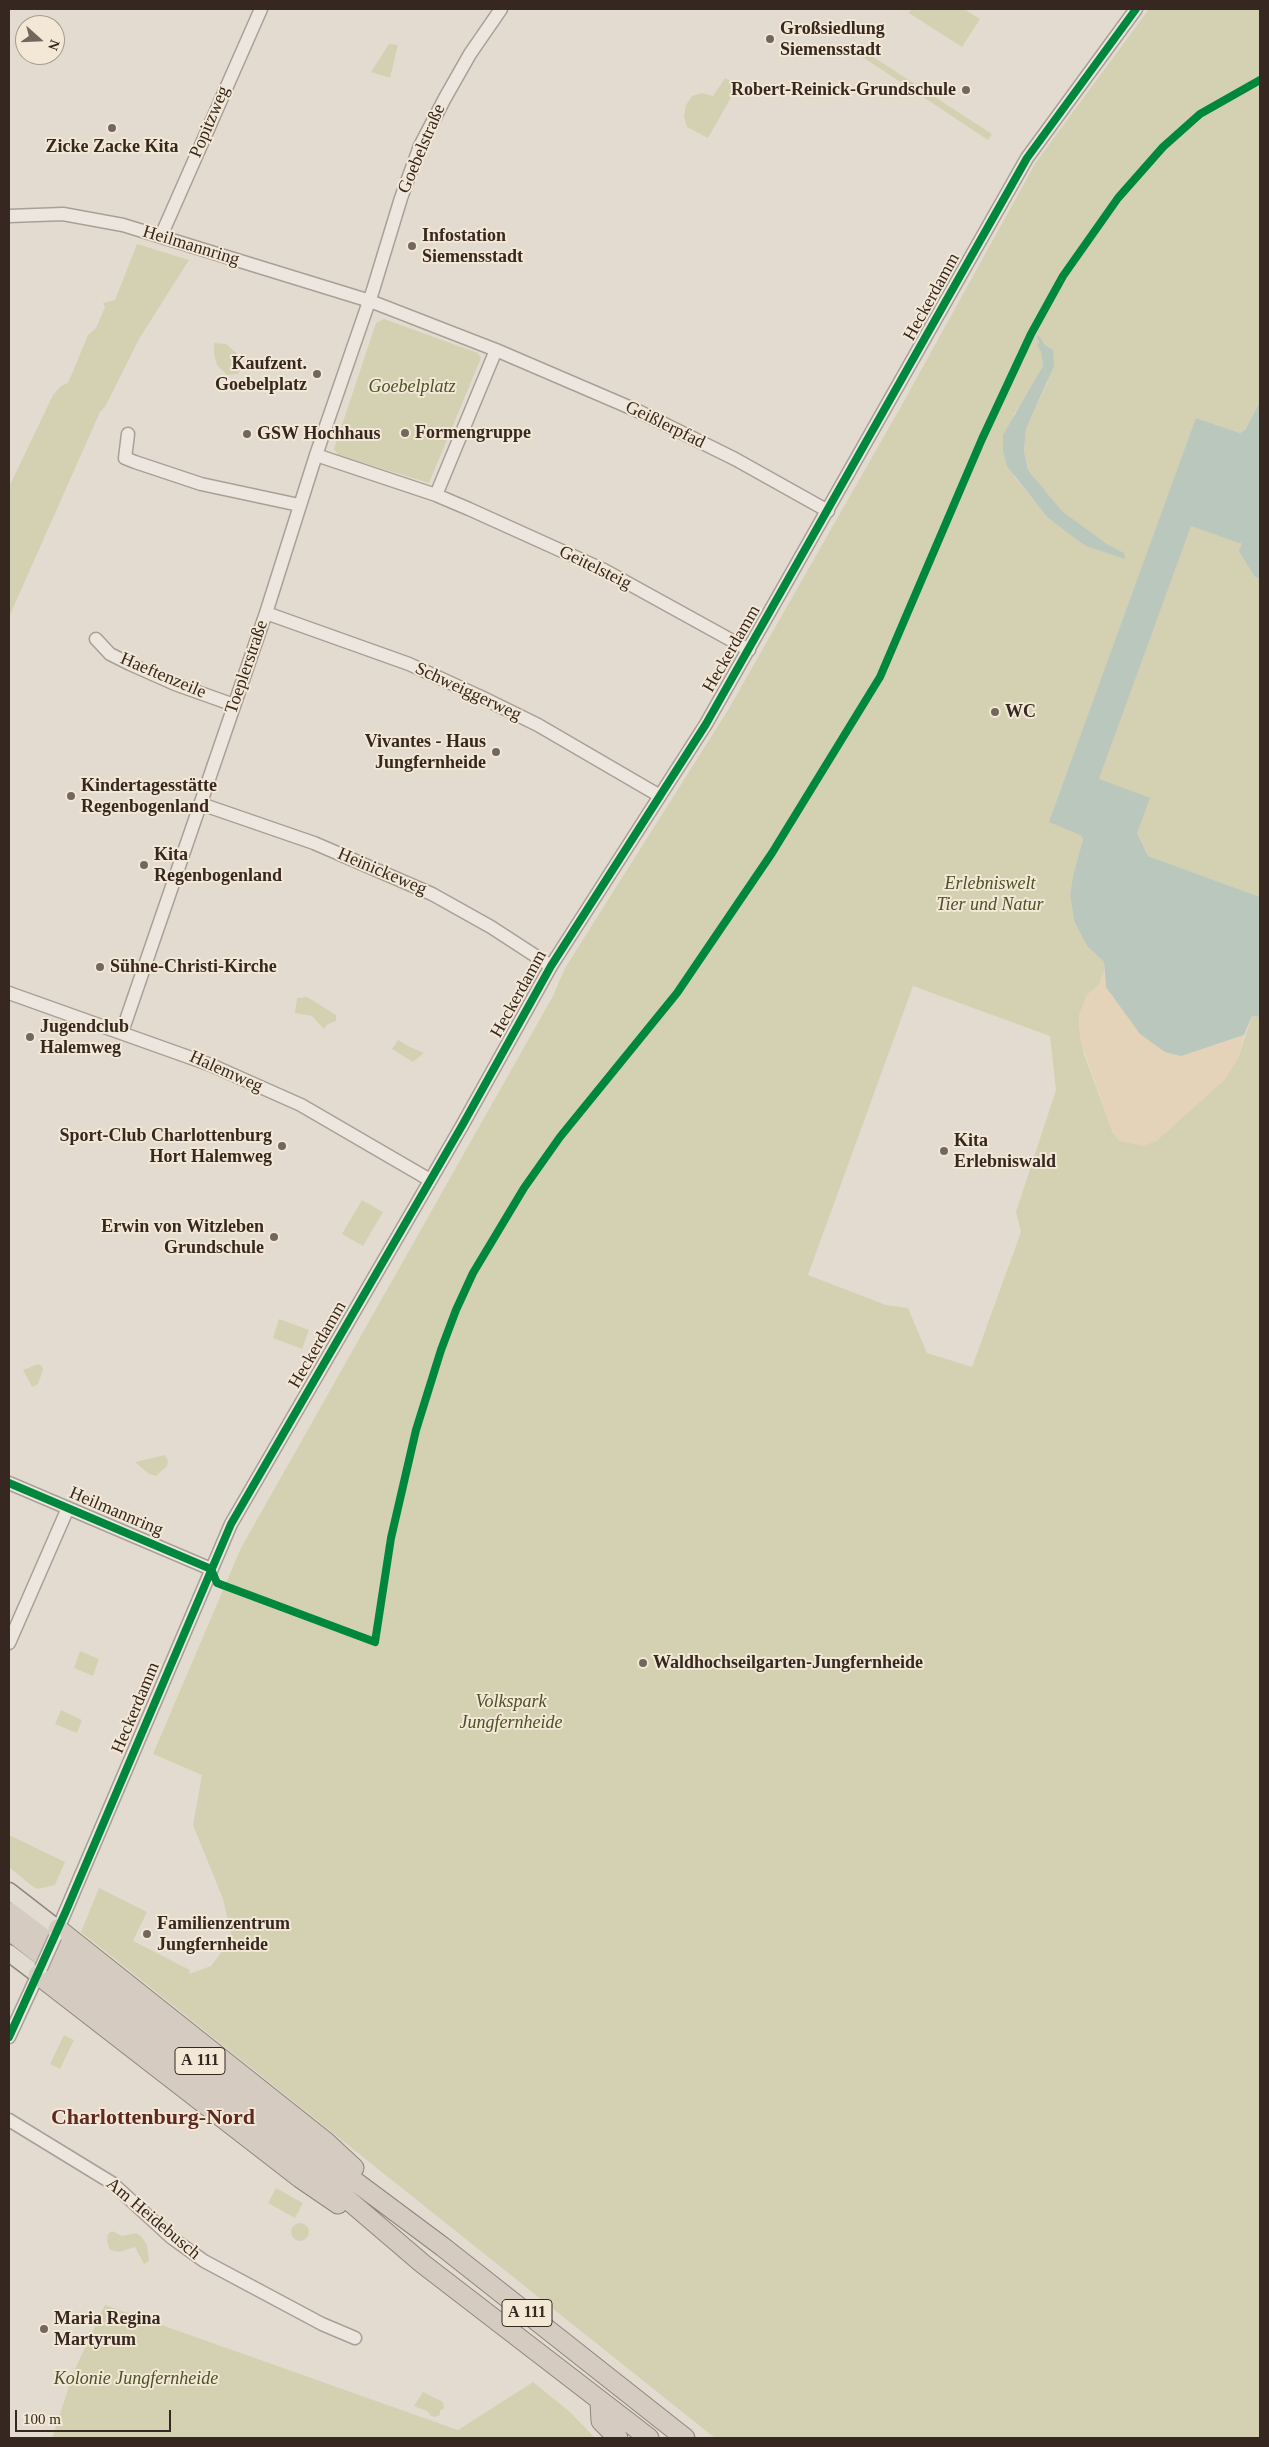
<!DOCTYPE html>
<meta charset="utf-8">
<style>
body{margin:0}
#map{position:relative;width:1269px;height:2447px;overflow:hidden;background:#e3dbcf;font-family:"Times New Roman",serif}
canvas{display:block}
.frame{position:absolute;inset:0;border:10px solid #362820;pointer-events:none}
.north{position:absolute;left:15px;top:15px;width:50px;height:50px;box-sizing:border-box;background:#f3e7d6;border:1px solid #a79b8d;border-radius:50%;rotate:110deg;font-size:14px;font-weight:700;line-height:20px;text-align:center;color:#362820}
.north::after{content:'';display:block;margin:auto;width:18px;height:22px;background:#73675d;clip-path:polygon(50% 0,100% 100%,50% 72%,0 100%)}
.scale{position:absolute;left:15px;top:2410px;width:156px;height:22px;box-sizing:border-box;border:2px solid #362820;border-top:0;padding-left:6px;font-size:15px;line-height:18px;white-space:nowrap;color:#362820;-webkit-text-stroke:4px #f3e7d6;paint-order:stroke}
</style>
<div id="map">
<canvas width="1269" height="2447"></canvas>
<div class="frame"></div>
<div class="north">N</div>
<div class="scale">100 m</div>
</div>
<script>
const g = document.querySelector('canvas').getContext('2d');
g.lineJoin = 'round';
function fillPath(path, color) { g.fillStyle = color; g.fill(path, 'evenodd'); }
const shape = rows => new Path2D(rows.map(r => 'M' + r).join(''));
function strokePath(path, color, width, dash) { g.strokeStyle = color; g.lineWidth = width; g.lineCap = dash ? 'butt' : 'round'; g.setLineDash(dash || []); g.stroke(path); }
function drawText(font, color, halo, rows, align = 'center') {
  g.font = font + ' "Times New Roman",serif'; g.lineWidth = 4; g.setLineDash([]); g.textBaseline = 'middle'; g.strokeStyle = halo; g.fillStyle = color; for (const [text, x, y, turn = 0] of rows) {
    g.save(); g.translate(x, y); g.rotate((+turn || 0) * Math.PI / 180); g.textAlign = isNaN(turn) ? turn : align; if (halo) g.strokeText(text, 0, 0); g.fillText(text, 0, 0); g.restore();
  }
}
const green = shape([
 [912,9,964,9,980,19,962,47,909,13],
 [1149,9,1260,9,1260,402,1245,430,1240,433,1196,418,1080,835,1083,839,1073,876,1070,895,1074,921,1087,946,1104,962,1104,972,1098,986,1087,995,1079,1016,1079,1026,1084,1054,1113,1133,1120,1141,1156,1141,1225,1079,1238,1058,1252,1016,1260,1017,1260,2438,715,2438,81,1932,99,1888,147,1912,133,1941,190,1970,189,1974,211,1966,232,1938,223,1899,193,1825,202,1775,153,1754,241,1548,553,996,565,968,728,710,899,410,1036,162],
 [1041,352,1048,381,1026,429,1024,451,1028,470,1062,511,1107,544,1124,553,1046,516,1014,476,1014,414,1029,393,1043,366],
 [913,986,1050,1036,1056,1090,1016,1212,1021,1232,972,1367,927,1353,908,1308,886,1305,808,1275],
 [389,44,398,45,390,78,371,72],
 [864,51,992,134,988,140,861,56],
 [725,78,738,85,708,138,687,127,684,117,686,105,692,96,702,93,713,96],
 [137,244,189,260,139,339,105,407,100,412,9,617,9,487,53,395,61,386,68,383,88,335,96,328,105,307,103,303,115,300],
 [384,319,478,353,481,358,429,483,338,455,334,449,376,323],
 [214,343,226,344,242,358,243,366,238,374,227,375,217,365,214,354],
 [1191,525,1242,544,1255,577,1260,579,1260,897,1148,856,1137,833,1099,779],
 [307,997,336,1015,336,1021,328,1024,324,1029,312,1016,295,1013,297,998],
 [398,1040,408,1046,424,1053,413,1062,392,1049],
 [362,1200,383,1212,363,1246,342,1234],
 [279,1319,309,1330,302,1349,273,1338],
 [38,1364,42,1366,43,1370,38,1384,32,1387,23,1370],
 [165,1455,168,1461,167,1466,156,1476,149,1474,135,1462],
 [80,1651,99,1659,93,1676,74,1668],
 [61,1710,82,1720,77,1733,55,1724],
 [9,1835,65,1862,55,1885,38,1889,32,1886,9,1867],
 [64,2035,74,2040,60,2069,50,2064],
 [276,2188,303,2203,295,2218,268,2203],
 '291 2232a9 9 0 1 1 18 0a9 9 0 1 1-18 0Z',
 [112,2231,122,2236,136,2233,141,2236,147,2245,149,2261,144,2264,135,2247,119,2252,110,2250,107,2241,108,2234],
 [105,2305,458,2430,533,2382,570,2412,595,2438,52,2438,74,2371],
 [423,2392,443,2402,444,2408,440,2411,440,2415,435,2417,431,2416,427,2411,414,2406]
]);
const sand = shape([
 [1104,972,1106,987,1215,1045,1244,1035,1238,1058,1225,1079,1156,1141,1143,1146,1120,1141,1113,1133,1080,1039,1079,1016,1087,995,1098,986]
]);
const water = shape([
 [1040,342,1053,350,1054,366,1026,429,1024,451,1028,470,1062,511,1107,544,1124,553,1125,559,1086,546,1064,530,1046,516,1007,466,1003,450,1003,435,1043,366,1041,352,1037,345],
 [1260,402,1260,579,1255,577,1239,551,1242,544,1191,526,1099,779,1150,798,1137,833,1148,856,1260,897,1260,1017,1252,1016,1244,1035,1181,1056,1165,1052,1140,1034,1106,987,1104,962,1087,946,1074,921,1070,895,1073,876,1083,839,1080,835,1049,822,1196,418,1240,433,1245,430]
]);
const stream = shape([
 [1038,337,1043,345]
]);
const minor = shape([
 [9,216,63,214,123,225,370,301,496,350,638,411,735,459,828,511],
 [161,236,261,9],
 [128,434,125,458,135,462,201,484,299,505],
 [316,455,436,495,469,509,604,570,749,650],
 [436,495,496,350],
 [266,613,409,664,481,697,538,725,660,796],
 [96,639,110,654,130,664,175,684,234,705],
 [201,804,314,843,432,894,491,927,551,966],
 [9,993,211,1065,301,1105,430,1180],
 [122,1032,266,613,316,455,373,290,401,198,420,146,445,98,470,54,501,9],
 [9,1483,211,1569],
 [9,1643,68,1508],
 [55,1936,231,1524,463,1124,551,966,706,724,1027,158,1136,9],
 [9,2037,41,1968],
 [9,2120,112,2183,172,2238,204,2261,322,2324,355,2338]
]);
const major = shape([
 [9,1891,58,1929],
 [9,1953,38,1975]
]);
const highway = shape([
 [9,1912,84,1969,278,2124,443,2247,685,2438],
 [58,1929,326,2142,354,2168],
 [9,1930,313,2170,423,2264,649,2438],
 [38,1975,300,2178,338,2204],
 [600,2402,601,2421,618,2438]
]);
const minorBridge = shape([
 [41,1968,55,1937]
]);
const cycleway = shape([
 [9,1483,211,1569],
 [211,1569,217,1583,375,1642,391,1538,416,1430,441,1350,456,1310,473,1273,524,1188,560,1137,677,993,772,853,880,677,982,439,1031,334,1063,276,1118,198,1163,147,1200,114,1260,80],
 [9,2037,66,1911,231,1524,463,1124,551,966,706,724,1027,158,1136,9]
]);
const markers = [
 [770,39,5,"#73675d"],
 [966,90,5,"#73675d"],
 [112,128,5,"#73675d"],
 [412,246,5,"#73675d"],
 [317,374,5,"#73675d"],
 [405,433,5,"#73675d"],
 [247,434,5,"#73675d"],
 [995,712,5,"#73675d"],
 [496,752,5,"#73675d"],
 [71,796,5,"#73675d"],
 [144,865,5,"#73675d"],
 [100,967,5,"#73675d"],
 [30,1037,5,"#73675d"],
 [282,1146,5,"#73675d"],
 [944,1151,5,"#73675d"],
 [274,1237,5,"#73675d"],
 [643,1663,5,"#73675d"],
 [147,1934,5,"#73675d"],
 [44,2329,5,"#73675d"]
];
const shields = [
 [200,2061,50],
 [527,2313,50]
];
const shieldNames = [
 ["A 111",200,2061],
 ["A 111",527,2313]
];
const poiNames = [
 ["Großsiedlung",780,29],
 ["Siemensstadt",780,50],
 ["Robert-Reinick-Grundschule",956,90,"right"],
 ["Zicke Zacke Kita",112,147,"center"],
 ["Infostation",422,236],
 ["Siemensstadt",422,257],
 ["Kaufzent.",307,364,"right"],
 ["Goebelplatz",307,385,"right"],
 ["Formengruppe",415,433],
 ["GSW Hochhaus",257,434],
 ["WC",1005,712],
 ["Vivantes - Haus",486,742,"right"],
 ["Jungfernheide",486,763,"right"],
 ["Kindertagesstätte",81,786],
 ["Regenbogenland",81,807],
 ["Kita",154,855],
 ["Regenbogenland",154,876],
 ["Sühne-Christi-Kirche",110,967],
 ["Jugendclub",40,1027],
 ["Halemweg",40,1048],
 ["Sport-Club Charlottenburg",272,1136,"right"],
 ["Hort Halemweg",272,1157,"right"],
 ["Kita",954,1141],
 ["Erlebniswald",954,1162],
 ["Erwin von Witzleben",264,1227,"right"],
 ["Grundschule",264,1248,"right"],
 ["Waldhochseilgarten-Jungfernheide",653,1663],
 ["Familienzentrum",157,1924],
 ["Jungfernheide",157,1945],
 ["Maria Regina",54,2319],
 ["Martyrum",54,2340]
];
const streetNames = [
 ["Popitzweg",210,122,-67],
 ["Goebelstraße",422,149,-67],
 ["Heilmannring",191,246,17],
 ["Heckerdamm",932,297,-61],
 ["Geißlerpfad",665,425,26],
 ["Geitelsteig",595,568,26],
 ["Heckerdamm",732,649,-60],
 ["Toeplerstraße",247,667,-71],
 ["Haeftenzeile",163,676,23],
 ["Schweiggerweg",468,692,25],
 ["Heinickeweg",382,872,23],
 ["Heckerdamm",519,994,-61],
 ["Halemweg",226,1072,24],
 ["Heckerdamm",318,1345,-60],
 ["Heilmannring",116,1512,23],
 ["Heckerdamm",136,1708,-67],
 ["Am Heidebusch",153,2219,40]
];
const parkNames = [
 ["Goebelplatz",412,387],
 ["Erlebniswelt",990,884],
 ["Tier und Natur",990,905],
 ["Volkspark",511,1702],
 ["Jungfernheide",511,1723],
 ["Kolonie Jungfernheide",136,2379]
];
const districtNames = [
 ["Charlottenburg-Nord",153,2118]
];
fillPath(green, '#d4d1b2');
fillPath(sand, '#e4d3b8');
fillPath(water, '#bac7bd');
strokePath(stream, '#bac7bd', 3);
strokePath(minor, '#a8a098', 15);
strokePath(major, '#8e867e', 19);
strokePath(highway, '#8e867e', 21);
strokePath(minor, '#ece6df', 12);
strokePath(major, '#e2dbd2', 16);
strokePath(highway, '#d5cbc0', 19);
strokePath(minorBridge, '#a8a098', 15, []);
strokePath(minorBridge, '#ece6df', 12);
strokePath(cycleway, '#00873e', 8);
for (const [x, y, r, color] of markers) { const dot = new Path2D(); dot.arc(x, y, r, 0, 2 * Math.PI); g.fillStyle = color; g.fill(dot); strokePath(dot, '#f3e7d6', 2); }
for (const [x, y, w] of shields) { const box = new Path2D(); box.roundRect(x - w / 2, y - 13.5, w, 27, 4); g.fillStyle = '#f3e7d6'; g.fill(box); strokePath(box, '#362820', 1); }
drawText('bold 16px', '#362820', null, shieldNames);
drawText('bold 18px', '#362820', '#f3e7d6', poiNames, 'left');
drawText('18px', '#362820', '#f3e7d6', streetNames);
drawText('italic 18px', '#4c5128', '#f3e7d6', parkNames);
drawText('bold 22px', '#5f2823', '#f3e7d6', districtNames);
</script>
